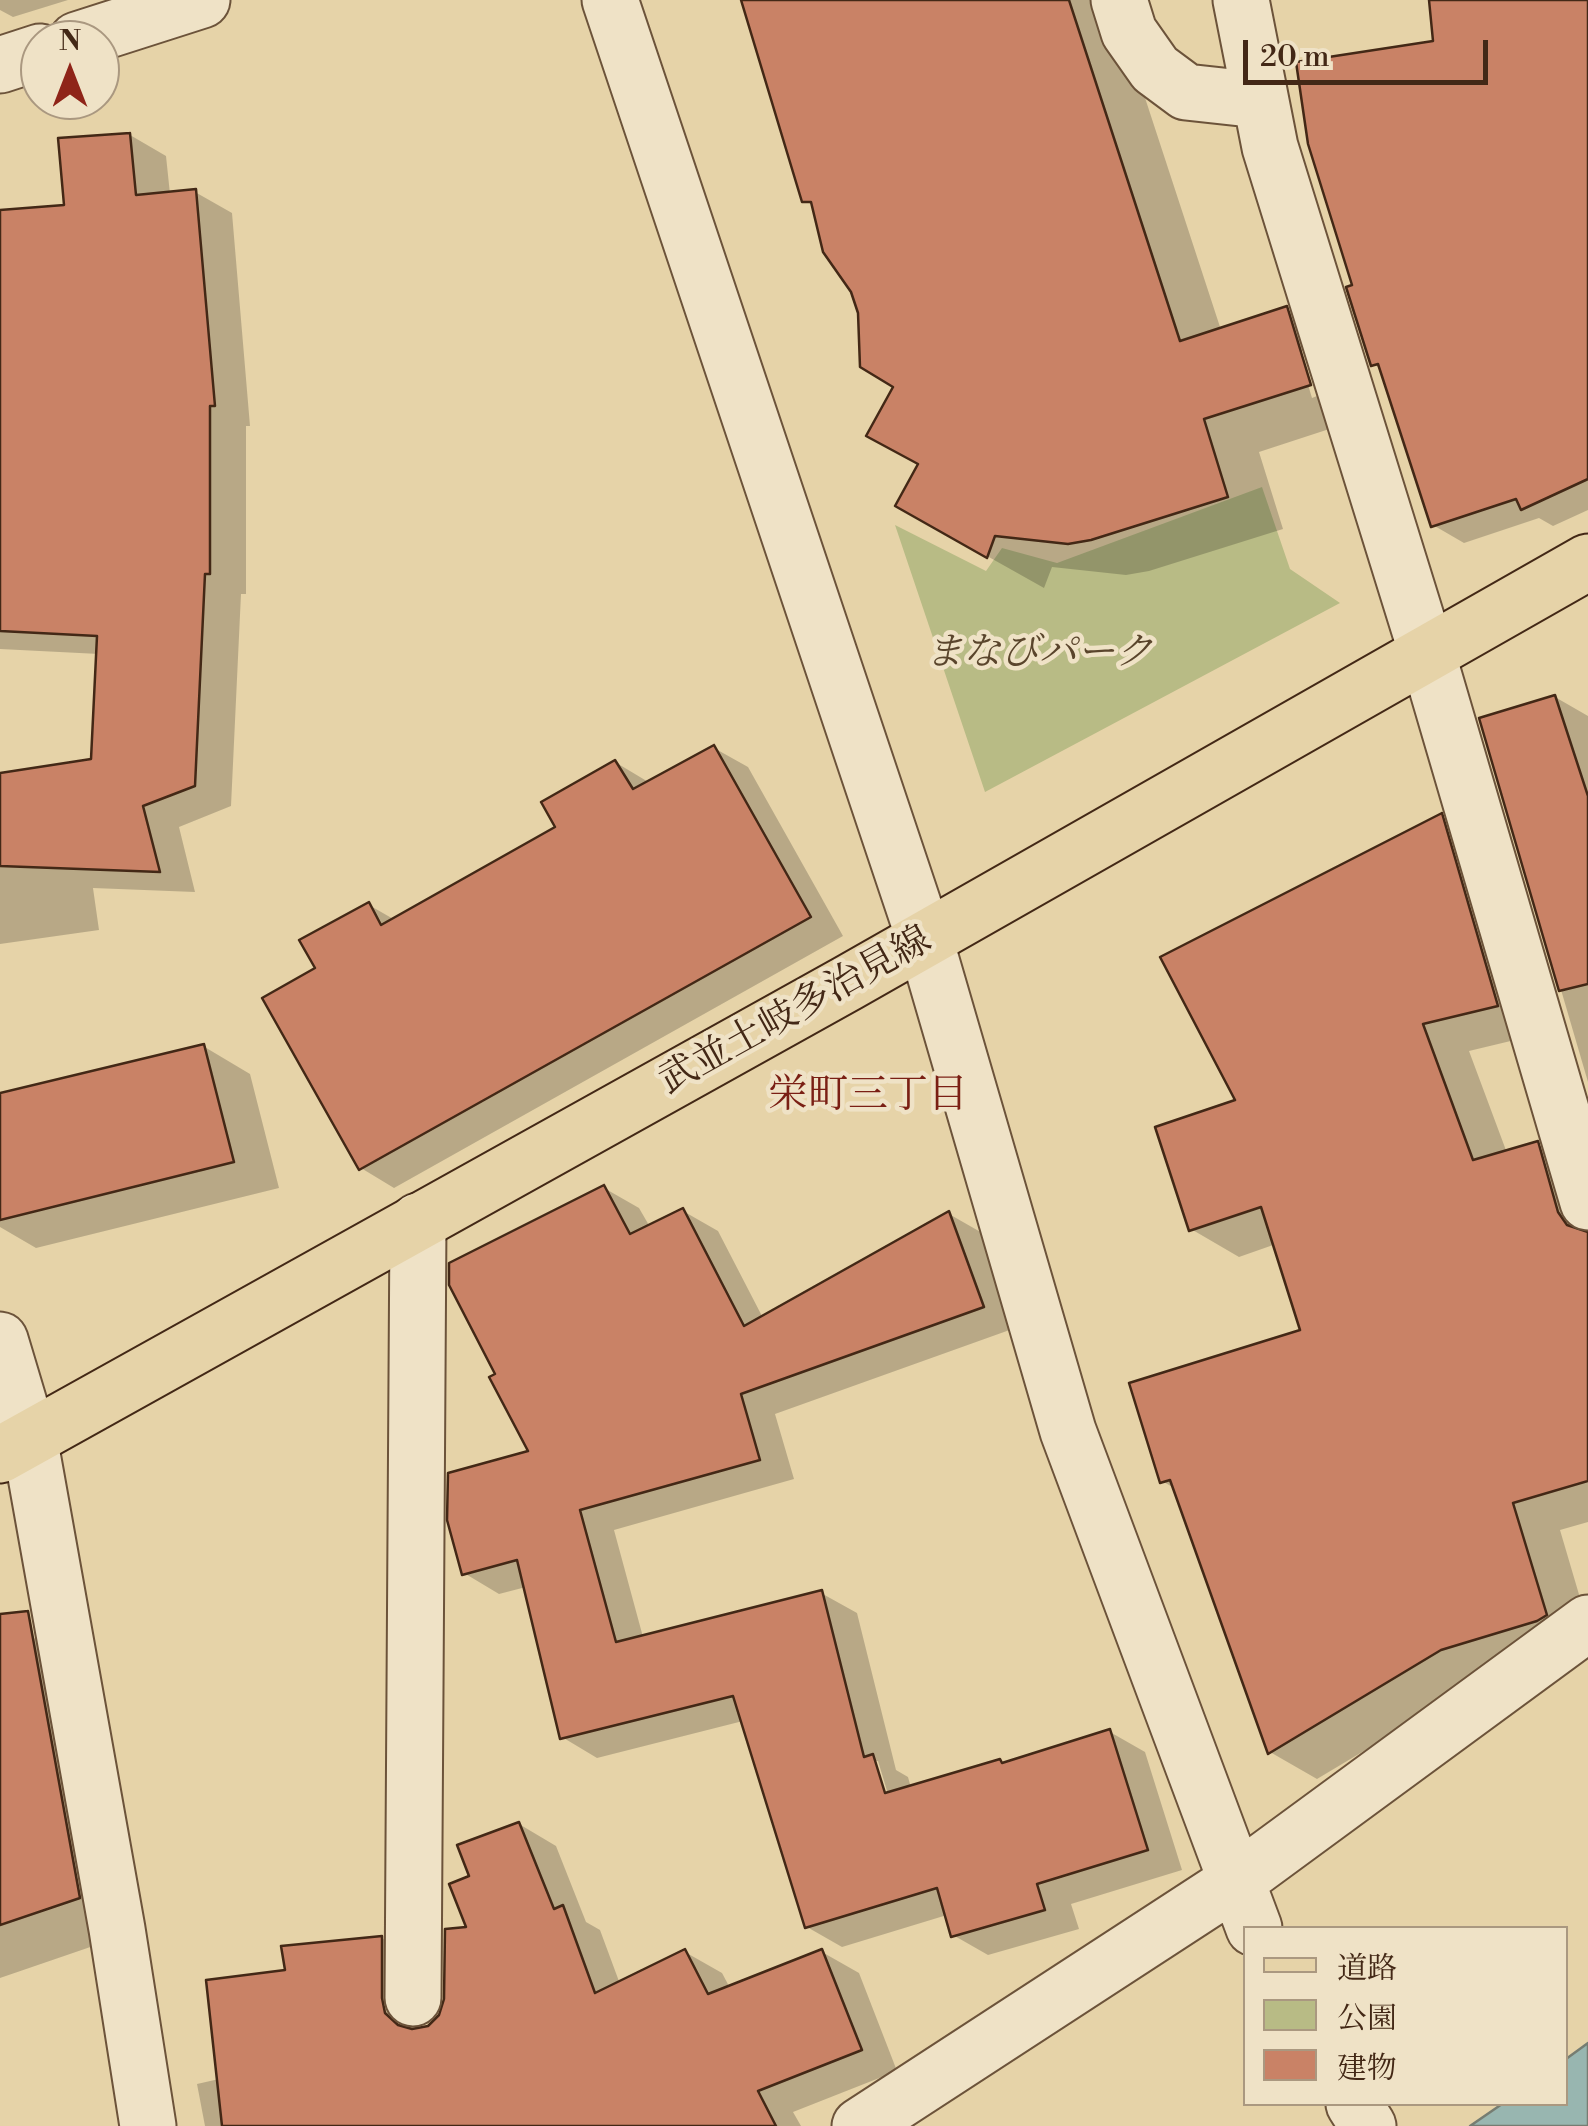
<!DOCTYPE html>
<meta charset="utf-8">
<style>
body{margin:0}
#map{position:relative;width:1588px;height:2126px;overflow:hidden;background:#e6d3a8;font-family:"Libre Bodoni","Noto Serif JP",serif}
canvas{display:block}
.legend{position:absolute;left:1243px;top:1926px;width:325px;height:180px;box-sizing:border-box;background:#efe2c6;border:2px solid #aa9880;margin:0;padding:12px 18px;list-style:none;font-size:30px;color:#432816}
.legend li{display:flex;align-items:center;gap:20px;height:50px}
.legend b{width:50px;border:2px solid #aa9880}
.north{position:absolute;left:20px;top:20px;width:100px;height:100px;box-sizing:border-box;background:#efe2c6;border:2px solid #aa9880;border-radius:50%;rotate:0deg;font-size:28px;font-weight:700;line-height:40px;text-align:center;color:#432816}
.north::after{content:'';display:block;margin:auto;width:35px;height:45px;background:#8f2418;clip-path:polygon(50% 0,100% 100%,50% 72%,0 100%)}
.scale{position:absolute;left:1243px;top:40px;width:245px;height:45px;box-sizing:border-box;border:5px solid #432816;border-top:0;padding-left:12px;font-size:30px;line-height:35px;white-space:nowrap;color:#432816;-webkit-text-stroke:8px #efe2c6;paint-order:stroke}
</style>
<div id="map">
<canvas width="1588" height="2126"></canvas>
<ul class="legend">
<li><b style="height:12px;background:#e6d3a8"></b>道路</li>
<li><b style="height:28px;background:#b8bb85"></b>公園</li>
<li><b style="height:28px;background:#c98266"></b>建物</li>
</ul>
<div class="north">N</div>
<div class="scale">20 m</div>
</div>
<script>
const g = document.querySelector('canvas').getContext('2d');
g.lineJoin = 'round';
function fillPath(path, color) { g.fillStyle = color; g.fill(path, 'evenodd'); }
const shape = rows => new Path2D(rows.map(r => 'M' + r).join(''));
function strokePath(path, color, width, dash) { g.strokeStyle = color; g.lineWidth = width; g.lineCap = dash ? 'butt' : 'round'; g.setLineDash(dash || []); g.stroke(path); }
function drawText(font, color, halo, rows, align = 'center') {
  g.font = font + ' "Libre Bodoni","Noto Serif JP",serif'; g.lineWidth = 9; g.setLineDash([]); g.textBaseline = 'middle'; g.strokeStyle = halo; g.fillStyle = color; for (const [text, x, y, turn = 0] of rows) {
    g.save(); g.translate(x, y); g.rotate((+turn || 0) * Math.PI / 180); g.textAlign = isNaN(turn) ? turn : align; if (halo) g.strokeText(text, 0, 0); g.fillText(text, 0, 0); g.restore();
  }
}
const green = shape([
 [1262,487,1290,569,1340,603,985,792,895,525,986,571,1002,548,1057,563]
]);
const water = shape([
 [1588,2043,1588,2126,1470,2126,1502,2104,1566,2104,1566,2059,1588,2043]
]);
const shadow = shape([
 [0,0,68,0,13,17,0,10],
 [743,0,1113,0,1221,330,1286,309,1343,342,1366,417,1259,452,1283,529,1149,571,1126,575,1052,567,1044,588,955,538,921,465,896,386,814,206,804,200],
 [1298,351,1303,351,1317,396,1312,398],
 [1432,0,1588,0,1588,510,1553,526,1539,518,1464,543,1433,525,1383,370,1373,364,1355,287,1436,43],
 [130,135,166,156,170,194,195,192,232,213,250,426,246,426,246,594,241,594,231,806,179,827,195,892,93,888,99,930,0,944,0,775,94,762,99,654,0,649,0,212,67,207],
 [1555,697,1588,716,1588,1082,1482,720],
 [714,748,748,767,843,936,394,1188,361,1168,318,969,369,905,395,920,559,828,615,762,650,783],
 [1441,816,1489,844,1544,1033,1469,1051,1507,1153,1537,1144,1585,1171,1588,1182,1588,1522,1560,1530,1588,1625,1489,1676,1317,1779,1270,1752,1176,1489,1162,1481,1303,1332,1276,1244,1239,1257,1191,1229,1239,1101],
 [203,1046,250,1074,279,1188,36,1248,0,1227,0,1096],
 [604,1188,639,1208,650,1227,683,1211,718,1231,763,1318,949,1214,984,1234,1018,1327,775,1414,794,1479,614,1530,643,1637,821,1593,857,1613,896,1770,908,1777,911,1788,1000,1762,1005,1765,1110,1732,1145,1752,1182,1870,1071,1904,1079,1929,988,1955,953,1935,947,1915,842,1947,807,1927,743,1721,597,1758,562,1737,526,1587,499,1594,464,1573,531,1453,498,1375],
 [873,1761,878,1761,891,1804,887,1805],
 [32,1637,91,1670,137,1931,0,1978,0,1648],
 [519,1824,556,1846,586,1922,600,1930,620,1984,685,1952,722,1973,730,1988,822,1952,859,1973,897,2071,793,2112,801,2126,205,2126,197,2084,219,2079,287,1973,382,1938,418,1959,420,2030,429,2028,442,2016,470,1929,472,1877]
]);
const building = shape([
 [741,0,1069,0,1180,341,1287,306,1311,385,1204,419,1228,497,1091,540,1068,544,995,536,987,558,895,506,918,464,866,436,893,387,860,367,858,313,851,292,823,252,811,202,802,202,741,0],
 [1429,0,1588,0,1588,479,1521,510,1516,499,1431,527,1378,364,1371,366,1346,287,1352,285,1308,144,1296,62,1433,41,1429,0],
 [130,133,136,195,196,189,215,406,210,406,210,574,205,574,195,786,143,806,160,872,0,866,0,773,91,759,97,636,0,631,0,210,64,205,58,138,130,133],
 [1555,695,1588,796,1588,984,1559,991,1479,718,1555,695],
 [714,745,811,917,359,1170,262,998,315,968,299,940,369,902,381,925,555,827,541,802,615,760,633,789,714,745],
 [1442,813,1498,1006,1423,1024,1473,1160,1538,1141,1558,1212,1567,1225,1588,1232,1588,1481,1513,1503,1547,1615,1537,1621,1441,1650,1268,1754,1170,1480,1160,1483,1129,1383,1300,1330,1261,1207,1189,1231,1155,1127,1235,1100,1160,957,1442,813],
 [204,1044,234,1162,0,1220,0,1093,204,1044],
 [604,1185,630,1234,683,1208,744,1326,949,1211,984,1307,741,1394,760,1460,580,1510,616,1642,822,1590,864,1757,873,1754,885,1793,1000,1759,1002,1763,1110,1729,1148,1850,1037,1884,1045,1910,951,1937,937,1888,805,1928,733,1696,560,1739,517,1560,462,1575,447,1520,448,1473,528,1451,489,1377,495,1374,449,1285,449,1263,604,1185],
 [28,1611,80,1898,0,1925,0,1614,28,1611],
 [519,1822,554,1909,563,1905,595,1993,685,1949,708,1994,822,1949,862,2050,758,2091,776,2126,222,2126,206,1980,285,1970,281,1946,382,1936,382,1998,385,2013,398,2025,412,2029,428,2026,439,2015,444,1999,445,1929,466,1927,449,1884,469,1876,457,1845,519,1822]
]);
const minor = shape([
 [610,0,925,940,1068,1431,1254,1928],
 [1119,0,1129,32,1155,69,1186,92,1259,100],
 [1241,0,1270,147,1427,653,1588,1202],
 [77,40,202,0],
 [0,65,40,52],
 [0,1340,29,1437,117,1929,148,2126],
 [413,1998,418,1221],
 [1354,2104,1368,2126],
 [860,2126,1235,1882,1588,1623]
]);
const major = shape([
 [0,1455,848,983,1588,562]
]);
const parkNames = [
 ["まなびパーク",1039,655]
];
const streetNames = [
 ["武並土岐多治見線",796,1012,-29]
];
const neighbourhoodNames = [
 ["栄町三丁目",868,1097]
];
fillPath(green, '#b8bb85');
fillPath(water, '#98b6b0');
strokePath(water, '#767d72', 2.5);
fillPath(shadow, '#0003');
fillPath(building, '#c98266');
strokePath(building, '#432816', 2.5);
strokePath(minor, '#6c533a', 59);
strokePath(major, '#432816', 59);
strokePath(minor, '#efe2c6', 55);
strokePath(major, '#e6d3a8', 55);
drawText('italic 38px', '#5a452c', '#efe2c6', parkNames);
drawText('38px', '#432816', '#efe2c6', streetNames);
drawText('40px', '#7a1f14', '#efe2c6', neighbourhoodNames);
</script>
